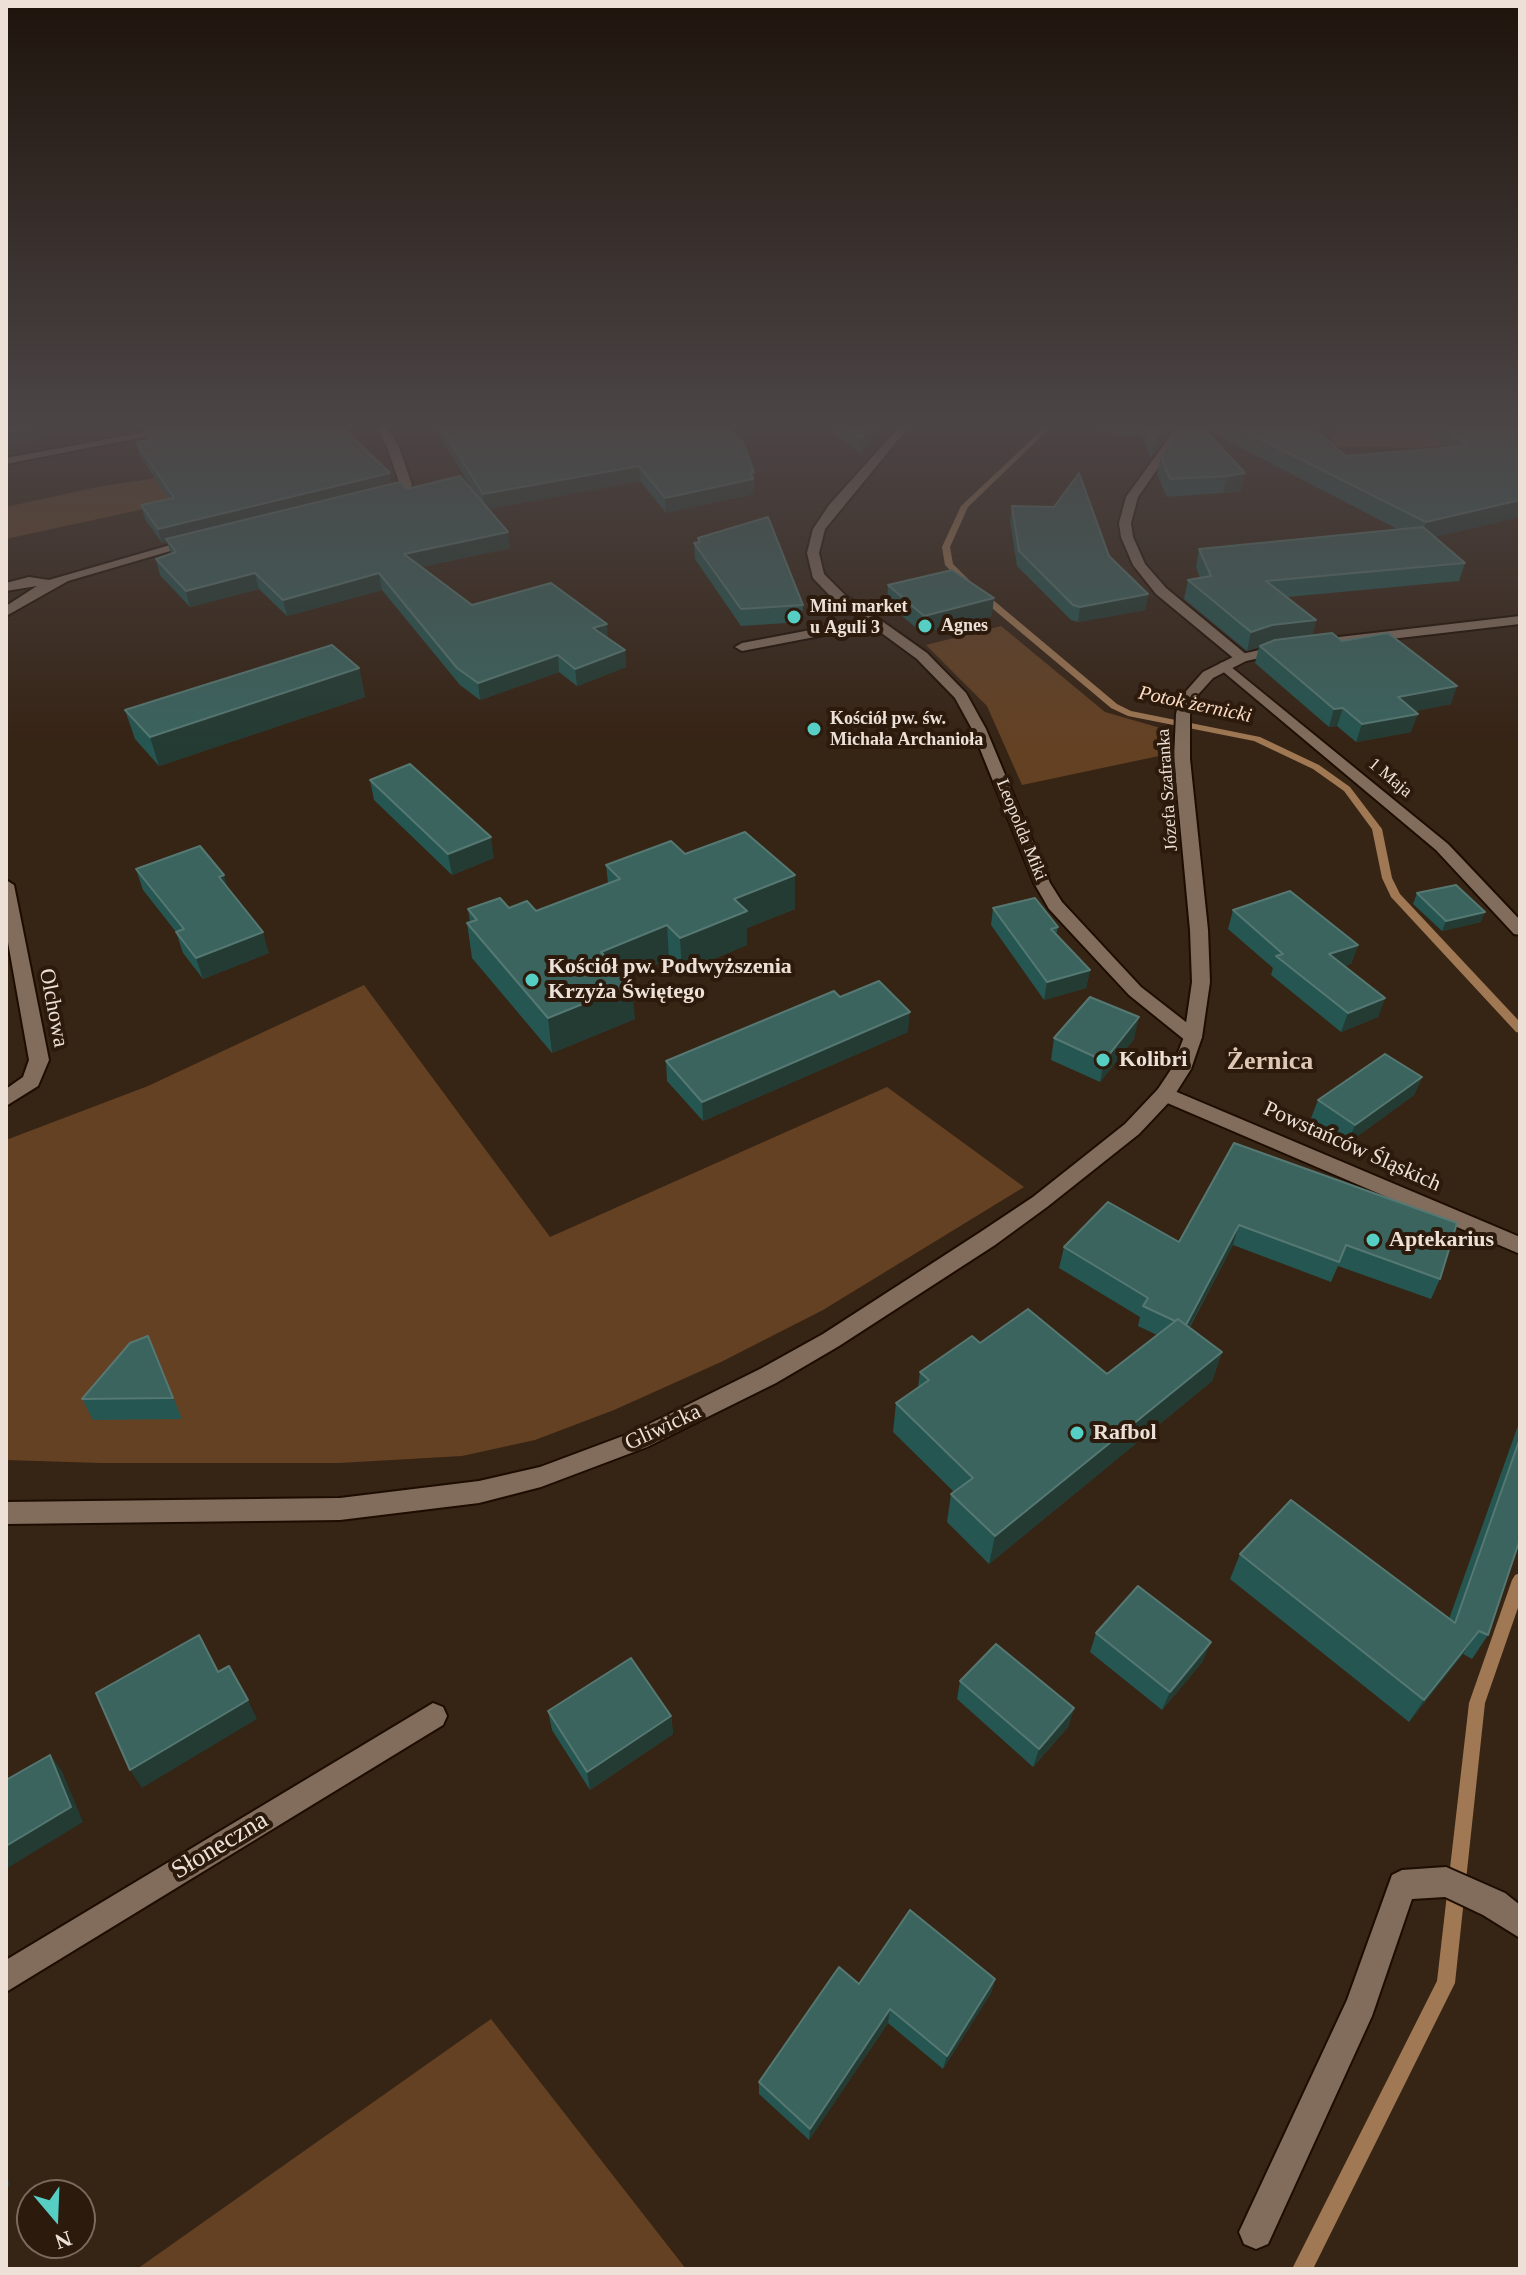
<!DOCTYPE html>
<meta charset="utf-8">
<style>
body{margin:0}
#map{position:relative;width:1526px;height:2275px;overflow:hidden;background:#362415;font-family:Georgia,serif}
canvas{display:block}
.frame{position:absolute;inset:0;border:8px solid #ede1d7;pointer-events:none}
.north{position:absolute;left:16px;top:2179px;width:80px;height:80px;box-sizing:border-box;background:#2c1a0c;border:2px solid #796a5d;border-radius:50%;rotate:161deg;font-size:22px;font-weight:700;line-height:32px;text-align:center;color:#ede1d7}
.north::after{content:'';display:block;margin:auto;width:28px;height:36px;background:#56cec4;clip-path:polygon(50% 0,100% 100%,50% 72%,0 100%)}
</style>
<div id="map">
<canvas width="1526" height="2275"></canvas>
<div class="frame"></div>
<div class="north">N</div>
</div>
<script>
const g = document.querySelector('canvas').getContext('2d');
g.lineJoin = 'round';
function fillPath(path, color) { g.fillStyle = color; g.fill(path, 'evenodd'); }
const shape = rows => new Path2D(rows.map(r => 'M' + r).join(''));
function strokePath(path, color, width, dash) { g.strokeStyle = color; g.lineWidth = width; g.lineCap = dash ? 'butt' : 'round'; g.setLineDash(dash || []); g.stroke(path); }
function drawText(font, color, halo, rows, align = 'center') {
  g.font = font + ' Georgia,serif'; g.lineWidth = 8; g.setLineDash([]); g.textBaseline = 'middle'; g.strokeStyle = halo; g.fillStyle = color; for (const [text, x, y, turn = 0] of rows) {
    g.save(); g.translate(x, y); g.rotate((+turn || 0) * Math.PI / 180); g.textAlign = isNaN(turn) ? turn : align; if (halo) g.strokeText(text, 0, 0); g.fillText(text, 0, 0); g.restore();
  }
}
const green = shape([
 [1341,428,1520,428,1491,442,1416,448,1327,446],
 [156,478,176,502,6,539,6,507,97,487],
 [1001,626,1105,712,1164,729,1159,756,1022,785,987,706,926,645],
 [364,985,550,1237,887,1087,1024,1187,823,1310,721,1362,614,1410,535,1440,462,1456,339,1463,100,1463,6,1460,6,1140,148,1086],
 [491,2019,686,2269,137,2269]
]);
const stream = shape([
 [1044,428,1050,428,968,507,950,547,953,564,970,581,963,583,945,565,942,547,961,506,1044,428],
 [980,594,986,594,1117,704,1131,711,1260,737,1319,765,1350,787,1382,829,1392,878,1400,894,1520,1022,1520,1033,1516,1032,1391,897,1382,878,1372,829,1344,791,1313,769,1254,741,1128,716,1111,708,980,598,980,594],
 [1520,1573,1520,1602,1485,1703,1455,1983,1313,2269,1292,2269,1437,1981,1469,1703,1512,1580,1515,1575,1520,1573]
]);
const minor = shape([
 [168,428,189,428,6,464,6,458,168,428],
 [377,428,387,428,399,447,412,485,406,493,381,502,375,498,377,495,400,485,387,447,377,428],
 [898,428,908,428,825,529,819,553,824,574,845,595,927,653,966,693,986,729,1050,883,1062,902,1141,987,1200,1033,1202,1037,1200,1041,1186,1041,1129,995,1049,909,1034,883,972,729,955,698,917,659,872,626,742,651,735,647,742,643,863,620,835,601,813,578,807,553,813,529,829,505,898,428],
 [1176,428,1186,428,1138,497,1131,523,1133,537,1145,564,1166,588,1247,655,1247,661,1237,661,1156,594,1133,565,1121,537,1119,523,1126,497,1176,428],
 [191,539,201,542,68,581,6,616,6,606,37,586,6,591,6,583,29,577,49,580,191,539],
 [1225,662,1448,844,1520,920,1520,935,1514,934,1436,850,1220,669,1220,663,1225,662],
 [6,880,14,885,49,1060,38,1086,6,1106,6,1089,23,1077,29,1060,6,931,6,880],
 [1165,1087,1520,1237,1520,1254,1158,1099,1155,1094,1158,1089,1165,1087],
 [433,1703,443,1707,447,1716,443,1725,6,1992,6,1960,433,1703],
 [1446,1867,1505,1893,1520,1905,1520,1938,1483,1915,1445,1897,1412,1899,1372,2016,1268,2244,1256,2249,1244,2244,1239,2232,1347,2000,1392,1875,1402,1870,1446,1867]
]);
const tertiary = shape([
 [1520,616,1520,624,1313,648,1306,644,1313,640,1520,616],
 [1282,645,1287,646,1287,652,1246,661,1213,678,1194,699,1190,714,1190,759,1208,930,1210,982,1202,1037,1191,1069,1172,1099,1139,1134,1047,1207,995,1245,839,1346,776,1383,647,1447,541,1487,479,1503,340,1520,6,1524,6,1502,340,1498,479,1481,540,1467,631,1433,760,1369,823,1334,979,1233,1033,1197,1125,1124,1158,1089,1172,1068,1184,1037,1192,982,1190,930,1174,759,1176,714,1180,698,1203,672,1237,655,1282,645]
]);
const wall = shape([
 [435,428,727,428,754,472,754,488,753,488,753,494,666,513,640,481,488,509,510,548,421,567,472,605,608,639,625,650,626,667,577,686,559,672,480,700,460,685,382,590,287,616,259,589,190,607,160,575,156,559,171,554,167,542,162,543,145,519,141,505,169,499,140,456,136,442,149,440,392,484,407,489,475,494],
 [828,428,878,428,861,454],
 [1094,428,1173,428,1151,458,1142,437,1095,432],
 [1181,428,1313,428,1346,456,1444,448,1422,428,1520,428,1520,517,1434,537,1465,563,1459,581,1287,597,1316,620,1312,636,1342,641,1451,704,1414,711,1411,732,1356,742,1337,726,1329,727,1255,663,1259,647,1247,651,1184,599,1188,580,1200,578,1196,567,1199,549,1399,530,1205,429,1241,491,1223,493,1167,497,1157,474,1161,457],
 [1012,506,1109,556,1148,594,1145,610,1078,622,1071,620,1017,566,1010,521],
 [698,538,803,605,802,622,741,626,695,559,694,543,698,542],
 [888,585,992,616,922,633,887,603],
 [359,668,365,697,159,766,135,739,125,710],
 [370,780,494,858,452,875,374,800],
 [685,854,795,909,747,928,747,945,682,972,669,959,625,977,635,1019,552,1053,472,958,467,923,470,922,468,909,509,908,536,911,608,883,606,865],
 [136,869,229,890,269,953,203,979,183,953,176,932,143,890],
 [1417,893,1481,922,1442,931,1413,904],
 [993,908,1058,927,1056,935,1090,970,1086,988,1044,1000,991,925],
 [1233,910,1358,945,1351,964,1344,966,1385,998,1378,1017,1341,1032,1271,975,1273,968,1228,929],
 [840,997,908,1032,703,1121,667,1081,666,1061],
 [1054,1038,1134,1039,1100,1082,1051,1060],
 [1422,1077,1414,1095,1348,1143,1311,1118,1318,1100],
 [1234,1143,1440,1279,1431,1299,1338,1266,1331,1282,1233,1245,1190,1327,1222,1352,1212,1381,989,1564,947,1522,951,1494,954,1492,893,1432,896,1403,918,1387,920,1372,980,1343,1107,1374,1157,1335,1138,1326,1140,1317,1059,1268,1064,1247,1179,1242],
 [157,1357,182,1419,93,1420,82,1399],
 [1520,1420,1520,1539,1488,1635,1472,1659,1463,1654,1409,1722,1230,1579,1240,1554,1449,1619],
 [1096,1633,1203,1661,1162,1710,1090,1652],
 [960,1681,1074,1708,1068,1727,1033,1767,957,1699],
 [548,1711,671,1716,673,1734,590,1790,552,1730],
 [995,1979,991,1993,943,2069,888,2023,809,2140,759,2094,759,2082,859,1984]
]);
const shadedWall = shape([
 [28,428,35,428,39,440,6,445,6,431],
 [868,428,878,428,861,454,861,438],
 [1163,428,1173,428,1151,458,1154,441],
 [639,466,640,481,485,510,483,494],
 [390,473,392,487,166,539,167,542,162,543,158,529],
 [1245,473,1241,491,1223,493,1227,476],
 [753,479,753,494,666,513,665,498],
 [1520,488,1520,517,1420,540,1426,522],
 [508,532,510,548,406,570,404,554],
 [255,573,259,589,190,607,186,591],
 [379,573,382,590,287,616,283,600],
 [1148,594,1145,610,1078,622,1080,607],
 [994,598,992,616,922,633,924,616],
 [1316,620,1311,639,1268,644,1247,651,1251,632,1272,625],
 [607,624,608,640,593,628],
 [625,650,626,667,577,686,575,669],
 [558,655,559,672,480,700,478,683],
 [359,668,365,697,159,766,150,737],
 [1457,686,1451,704,1392,716,1398,697],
 [1343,708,1337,726,1329,727,1334,709],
 [1418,714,1411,732,1356,742,1362,724],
 [491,837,494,858,452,875,448,854],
 [224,875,230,896,219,877],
 [795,875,795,909,747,928,747,945,682,972,680,938,734,899],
 [1485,912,1481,922,1442,931,1446,921],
 [667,925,669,959,604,986,601,952],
 [263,932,269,953,203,979,196,958],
 [1358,945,1351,964,1322,973,1329,954],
 [1090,970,1086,988,1044,1000,1047,982],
 [632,984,635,1019,552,1053,548,1018],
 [1385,998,1378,1017,1341,1032,1348,1013],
 [910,1012,908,1032,703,1121,702,1102],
 [1139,1017,1134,1039,1100,1082,1104,1061],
 [1422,1077,1414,1095,1348,1143,1355,1125],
 [1239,1225,1233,1245,1179,1346,1186,1326],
 [1222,1352,1212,1381,989,1564,995,1536],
 [1479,1631,1463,1654,1409,1722,1424,1700],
 [1211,1642,1203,1661,1162,1710,1170,1692],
 [248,1700,257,1719,142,1788,130,1770],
 [1074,1708,1068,1727,1033,1767,1039,1749],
 [671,1716,673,1734,590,1790,587,1772],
 [50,1755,62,1771,83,1822,6,1869,6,1846],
 [995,1979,991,1993,943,2069,947,2056],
 [890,2009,888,2023,809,2140,810,2129],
 [6,2173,10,2185,6,2188]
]);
const building = shape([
 [6,428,28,428,6,431,6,428],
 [145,428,343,428,390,473,158,529,141,505,174,498,136,442,149,440,145,428],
 [442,428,727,428,743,442,754,472,750,472,753,479,665,498,639,466,483,494,442,428],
 [848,428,868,428,861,438,848,428],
 [1148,428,1163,428,1154,441,1148,428],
 [1181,428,1203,428,1245,473,1227,476,1170,479,1161,457,1181,428],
 [1238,428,1313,428,1346,456,1467,446,1446,428,1520,428,1520,500,1426,522,1238,428],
 [1079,473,1109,556,1148,594,1080,607,1073,605,1019,551,1012,506,1054,507,1079,473],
 [460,476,508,532,404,554,472,605,551,583,607,624,593,628,625,650,575,669,558,655,478,683,457,668,379,573,283,600,255,573,186,591,156,559,176,552,166,539,400,482,407,489,460,476],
 [768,517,803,605,741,609,694,543,700,542,698,538,768,517],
 [1423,527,1465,563,1266,581,1316,620,1272,625,1251,632,1188,580,1211,576,1199,549,1423,527],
 [952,570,994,598,924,616,888,585,952,570],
 [1332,633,1342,641,1388,633,1457,686,1398,697,1418,714,1362,724,1343,708,1334,709,1260,646,1275,640,1332,633],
 [332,645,359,668,150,737,125,710,332,645],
 [410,764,491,837,448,854,370,780,410,764],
 [745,832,795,875,734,899,747,911,680,938,667,925,601,952,632,984,548,1018,467,923,477,920,468,909,500,898,509,908,527,901,536,911,620,879,606,865,671,841,685,854,745,832],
 [200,846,224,875,219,877,263,932,196,958,176,932,184,929,136,869,200,846],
 [1456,885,1485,912,1446,921,1417,893,1456,885],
 [1290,891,1358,945,1329,954,1385,998,1348,1013,1276,956,1283,954,1233,910,1290,891],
 [1035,898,1058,927,1051,929,1090,970,1047,982,993,908,1035,898],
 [879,981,910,1012,702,1102,666,1061,834,991,840,997,879,981],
 [1090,997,1139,1017,1104,1061,1054,1038,1090,997],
 [1385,1054,1422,1077,1355,1125,1318,1100,1385,1054],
 [1234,1143,1457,1223,1440,1279,1346,1245,1339,1262,1239,1225,1186,1325,1178,1319,1175,1321,1143,1306,1148,1298,1064,1247,1108,1202,1179,1242,1234,1143],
 [1028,1309,1107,1374,1178,1319,1222,1352,995,1536,951,1494,973,1478,896,1403,929,1380,920,1372,972,1336,980,1343,1028,1309],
 [148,1336,173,1398,82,1399,130,1343,148,1336],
 [1520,1438,1520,1539,1488,1635,1479,1631,1424,1700,1240,1554,1291,1500,1455,1623,1520,1438],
 [1138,1586,1211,1642,1170,1692,1096,1633,1138,1586],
 [199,1635,218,1672,229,1666,248,1700,130,1770,96,1693,199,1635],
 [996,1644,1074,1708,1039,1749,960,1681,996,1644],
 [631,1658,671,1716,587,1772,548,1711,631,1658],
 [50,1755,71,1807,6,1846,6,1780,50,1755],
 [910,1910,995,1979,947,2056,890,2009,810,2129,759,2082,839,1967,859,1984,910,1910]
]);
const markers = [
 [794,617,8,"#56cec4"],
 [925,626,8,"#56cec4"],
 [814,729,8,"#56cec4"],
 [532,980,8,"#56cec4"],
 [1103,1060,8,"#56cec4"],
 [1373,1240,8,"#56cec4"],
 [1077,1433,8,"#56cec4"]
];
const farPoinames = [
 ["Mini market",810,607],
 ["u Aguli 3",810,628],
 ["Agnes",941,626],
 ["Kościół pw. św.",830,719],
 ["Michała Archanioła",830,740]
];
const farStreetnames = [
 ["1 Maja",1390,778,40],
 ["Józefa Szafranka",1168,790,-94],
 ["Leopolda Miki",1021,830,68]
];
const farWaternames = [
 ["Potok żernicki",1195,705,12]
];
const poiNames = [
 ["Kościół pw. Podwyższenia",548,967],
 ["Krzyża Świętego",548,992],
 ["Kolibri",1119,1060],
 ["Aptekarius",1389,1240],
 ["Rafbol",1093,1433]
];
const streetNames = [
 ["Olchowa",53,1008,79],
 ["Powstańców Śląskich",1352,1147,24],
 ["Gliwicka",663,1428,-25]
];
const quarterNames = [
 ["Żernica",1270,1062]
];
const nearStreetnames = [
 ["Słoneczna",220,1846,-31]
];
fillPath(green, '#644123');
fillPath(stream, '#a07853');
strokePath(minor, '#1d0d01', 4);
strokePath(tertiary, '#1d0d01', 4);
fillPath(minor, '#826d5c');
fillPath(tertiary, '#826d5c');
fillPath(wall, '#255651');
fillPath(shadedWall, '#233b33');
fillPath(building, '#3b645f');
strokePath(building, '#567872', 2);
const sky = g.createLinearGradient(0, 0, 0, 746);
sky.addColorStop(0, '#1e140c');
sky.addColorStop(0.57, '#4c4546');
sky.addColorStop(1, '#4c454600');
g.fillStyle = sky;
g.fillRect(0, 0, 1526, 746);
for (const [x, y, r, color] of markers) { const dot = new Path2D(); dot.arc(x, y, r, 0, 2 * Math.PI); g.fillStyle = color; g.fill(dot); strokePath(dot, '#2c1a0c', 3); }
drawText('bold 18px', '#ede1d7', '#2c1a0c', farPoinames, 'left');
drawText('18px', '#ede1d7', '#2c1a0c', farStreetnames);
drawText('italic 20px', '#feddc4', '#2c1a0c', farWaternames);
drawText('bold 22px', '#ede1d7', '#2c1a0c', poiNames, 'left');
drawText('22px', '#ede1d7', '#2c1a0c', streetNames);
drawText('bold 26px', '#dfc7b5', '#2c1a0c', quarterNames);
drawText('26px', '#ede1d7', '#2c1a0c', nearStreetnames);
</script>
